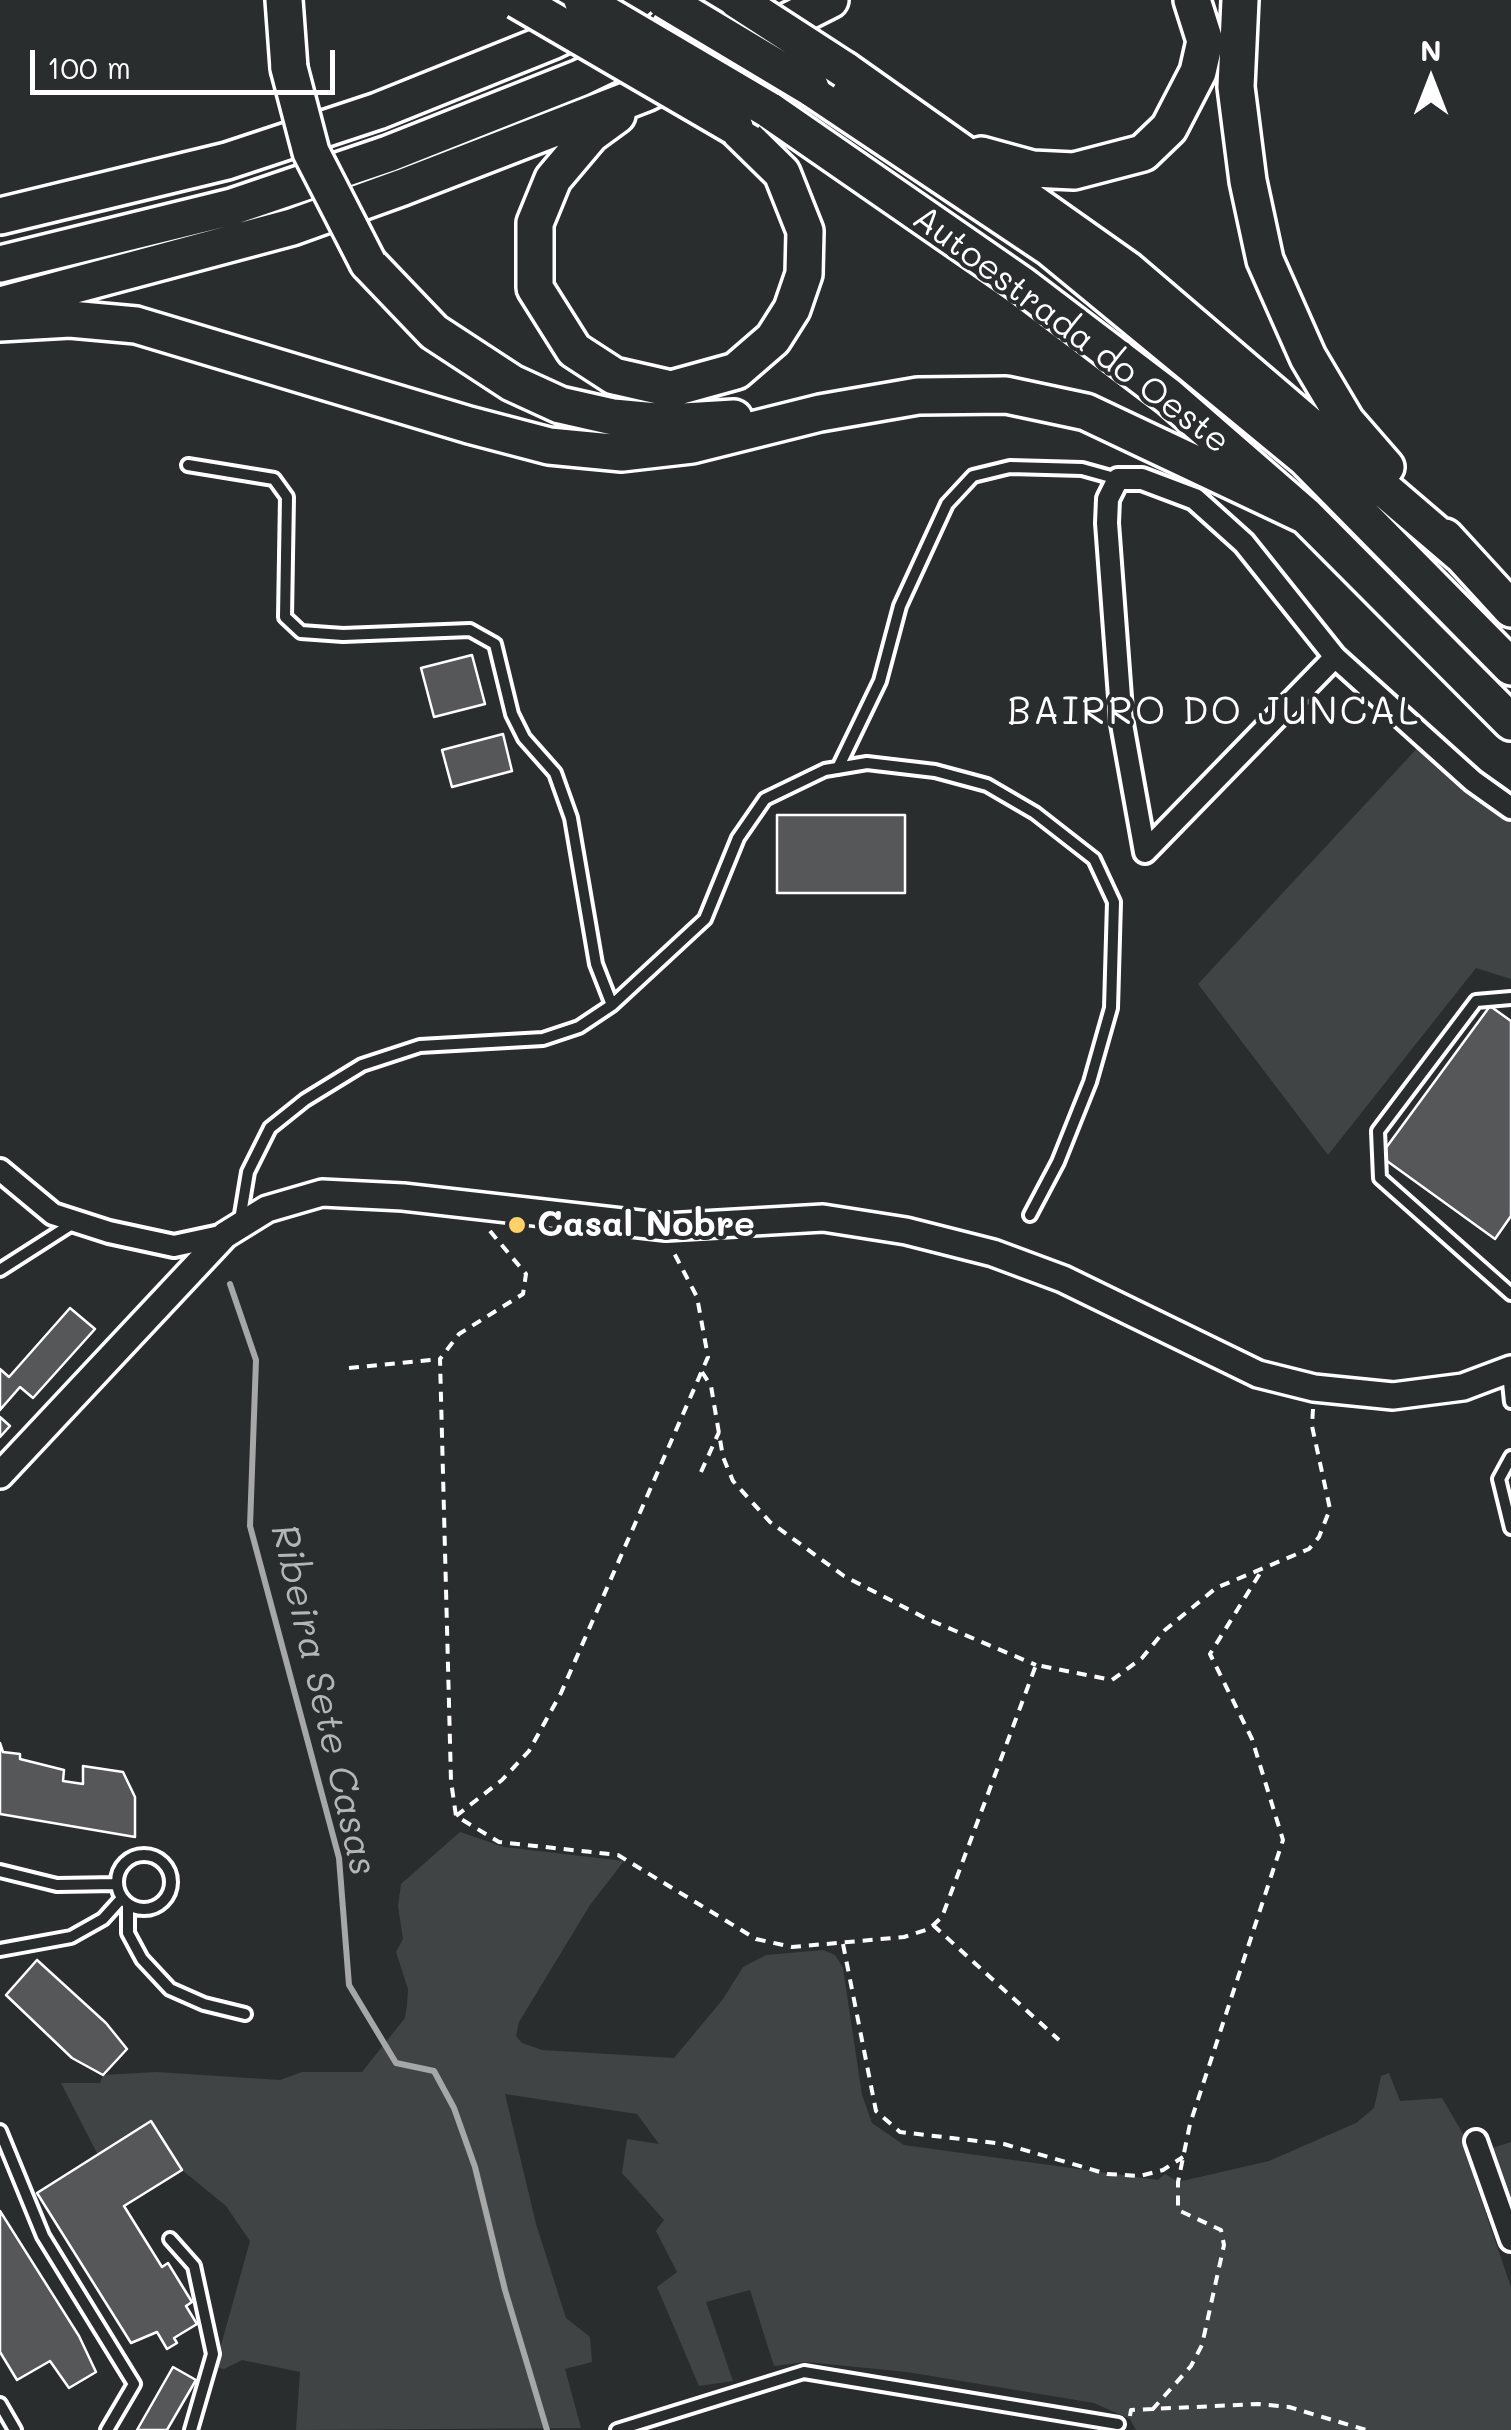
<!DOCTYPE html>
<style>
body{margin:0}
#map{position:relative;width:1511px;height:2430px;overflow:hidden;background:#2a2d2e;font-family:Mali,sans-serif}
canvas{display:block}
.north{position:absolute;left:1381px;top:30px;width:100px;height:100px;-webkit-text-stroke:8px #2a2d2e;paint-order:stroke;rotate:0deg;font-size:28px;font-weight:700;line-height:40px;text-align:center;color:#fff}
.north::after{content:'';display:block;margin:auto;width:35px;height:45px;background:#fff;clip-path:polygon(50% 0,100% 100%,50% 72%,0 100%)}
.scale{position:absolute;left:30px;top:50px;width:305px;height:45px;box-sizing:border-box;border:5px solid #fff;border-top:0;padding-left:12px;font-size:30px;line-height:35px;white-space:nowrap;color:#fff;-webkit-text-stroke:8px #2a2d2e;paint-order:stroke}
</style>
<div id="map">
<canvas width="1511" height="2430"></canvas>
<div class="north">N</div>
<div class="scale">100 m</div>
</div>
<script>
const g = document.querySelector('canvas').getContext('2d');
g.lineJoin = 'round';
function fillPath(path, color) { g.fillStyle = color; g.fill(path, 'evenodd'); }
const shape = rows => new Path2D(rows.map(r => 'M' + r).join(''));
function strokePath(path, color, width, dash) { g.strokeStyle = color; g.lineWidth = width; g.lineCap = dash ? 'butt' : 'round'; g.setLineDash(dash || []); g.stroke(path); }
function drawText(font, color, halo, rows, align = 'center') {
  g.font = font + ' Mali,sans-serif'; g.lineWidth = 8; g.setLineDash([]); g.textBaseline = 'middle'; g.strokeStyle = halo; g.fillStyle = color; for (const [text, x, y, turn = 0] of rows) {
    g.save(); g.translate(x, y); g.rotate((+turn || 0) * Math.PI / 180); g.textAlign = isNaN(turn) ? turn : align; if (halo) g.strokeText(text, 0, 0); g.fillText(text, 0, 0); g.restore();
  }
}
const green = shape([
 [1424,741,1511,803,1511,979,1476,968,1328,1155,1198,984],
 [460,1832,504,1847,624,1861,590,1905,519,2022,516,2036,522,2043,542,2050,674,2058,723,1999,743,1967,766,1955,823,1950,835,1955,843,1968,862,2095,872,2123,904,2145,1158,2180,1165,2174,1178,2182,1269,2161,1356,2123,1374,2108,1381,2076,1389,2073,1400,2101,1442,2098,1472,2149,1474,2179,1511,2287,1511,2430,1136,2430,1130,2419,1094,2403,907,2372,806,2362,774,2366,750,2290,706,2302,733,2381,699,2386,657,2287,677,2272,656,2231,664,2220,622,2173,627,2139,659,2144,637,2114,505,2094,536,2224,566,2318,590,2337,592,2362,565,2369,581,2428,296,2430,300,2372,242,2360,224,2369,215,2367,250,2241,226,2206,182,2170,151,2122,98,2155,61,2083,100,2083,103,2075,156,2072,280,2080,302,2072,362,2072,405,2018,407,2005,408,1989,396,1952,403,1939,398,1906,401,1884],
 [1511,2142,1511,2210,1492,2148]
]);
const stream = shape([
 [230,1284,256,1360,250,1526,339,1858,349,1985,396,2063,434,2071,454,2108,475,2167,505,2290,547,2430]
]);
const building = shape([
 [472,655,485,704,434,717,421,668,472,655],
 [503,734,512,771,452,787,442,750,503,734],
 [777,815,905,815,905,893,777,893,777,815],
 [1490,1006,1511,1021,1511,1216,1495,1239,1380,1156,1490,1006],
 [70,1308,95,1329,33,1398,20,1387,0,1410,0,1369,9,1377,70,1308],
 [0,1417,10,1426,0,1437,0,1417],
 [0,1743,3,1752,20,1754,20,1759,64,1770,63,1781,83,1784,83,1766,123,1772,135,1797,135,1837,0,1814,0,1743],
 [37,1960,106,2023,127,2049,103,2075,72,2058,6,1995,37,1960],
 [151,2121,182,2170,124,2206,162,2267,168,2263,192,2302,186,2306,197,2324,174,2338,177,2343,167,2349,157,2332,131,2343,37,2193,151,2121],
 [0,2211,79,2336,96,2372,69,2388,50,2361,17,2380,0,2352,0,2211],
 [173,2367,196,2380,167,2430,137,2430,173,2367]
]);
const path = shape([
 [490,1231,526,1274,523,1294,459,1334,440,1359,451,1781,456,1816,499,1842,618,1855,756,1939,792,1947,904,1937,929,1929,942,1917,1036,1665,1112,1680,1142,1658,1165,1630,1216,1588,1309,1549,1319,1537,1330,1509,1312,1426,1313,1409],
 [349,1368,440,1359],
 [702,1372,711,1386,723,1457,733,1481,770,1522,844,1576,925,1618,1036,1665],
 [701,1472,719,1432],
 [456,1816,502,1780,529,1751,561,1693,708,1357,697,1297,673,1251],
 [933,1925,1059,2040],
 [843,1944,876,2111,900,2132,1004,2144,1107,2174,1140,2176,1163,2170,1183,2157],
 [1152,2410,1191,2366,1202,2345,1224,2245,1221,2230,1178,2210,1178,2182,1190,2124,1283,1840,1252,1739,1210,1654,1262,1570],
 [1130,2416,1131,2410,1258,2404,1289,2407,1366,2430]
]);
const service = shape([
 [188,465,274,479,287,497,285,617,301,632,343,635,470,630,495,644,512,714,524,738,555,773,571,818,596,964,612,1005],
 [838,768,880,681,900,606,947,504,973,476,1010,467,1082,469,1118,479],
 [1511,998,1476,1001,1378,1131,1380,1178,1511,1294],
 [240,1220,248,1172,270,1128,305,1100,362,1065,420,1046,543,1039,579,1027,612,1005,705,919,738,838,765,799,825,770,867,763,935,771,987,785,1035,813,1094,859,1114,902,1111,1008,1090,1082,1058,1162,1030,1215],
 [0,1270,75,1222],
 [1508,1373,1511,1402],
 [1511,1457,1499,1479,1511,1528],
 '117 1882a27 27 0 1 1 54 0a27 27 0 1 1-54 0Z',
 [0,1871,57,1885,116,1884],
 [128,1905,128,1933,142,1959,170,1989,204,2004,245,2014],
 [0,1950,71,1937,103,1919,122,1898],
 [0,2131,43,2236,134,2384,107,2430],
 [170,2239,194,2266,213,2354,191,2430],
 [0,2404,15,2430],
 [617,2430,804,2372,1118,2424]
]);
const minor = shape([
 [1145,852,1122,724,1107,523,1108,499,1118,479,1142,479,1195,499,1244,543,1335,657],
 [1145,852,1335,657,1473,781,1511,808],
 [0,1170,53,1214,109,1232,174,1246,225,1235],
 [1476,2141,1511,2240]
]);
const tertiary = shape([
 [0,1475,225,1235,267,1209,322,1193,403,1197,666,1227,823,1218,906,1231,993,1253,1063,1279,1258,1374,1314,1388,1393,1396,1463,1387,1511,1369]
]);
const motorway = shape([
 [284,0,289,68],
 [1240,0,1236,87,1248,181,1265,260,1308,357,1346,421,1386,467],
 [845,70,1128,270,1460,554],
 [811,88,1050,248,1305,458,1511,667],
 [769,110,1022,285,1168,396,1306,516,1511,722],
 [617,115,591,134,553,179,535,223,535,288,574,350,614,376,671,389,736,371,773,339,792,309,804,274,805,231,782,173,735,127],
 [981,155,1032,169,1074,171,1143,153,1169,128,1198,72,1205,41,1192,0],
 [0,216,227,161,378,111,552,41,637,0],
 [368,263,434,332,512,383,560,405,613,417,667,422,734,418],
 [0,264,232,207,388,154,580,78,742,0],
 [0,305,292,227,403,187,646,93,830,0],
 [0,323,70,319,136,325,469,425,549,446,622,453,692,445,820,413,918,396,1006,395,1086,412,1306,516],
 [1445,537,1511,609]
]);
const motorwayBridge = shape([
 [517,0,735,127],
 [582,0,769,110],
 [664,0,811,88],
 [737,0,845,70],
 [289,68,311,152,368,263]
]);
const markers = [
 [517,1225,10,"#ffd166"]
];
const streetNames = [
 ["Autoestrada do Oeste",1071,330,37]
];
const poiNames = [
 ["Casal Nobre",537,1225]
];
const neighbourhoodNames = [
 ["BAIRRO DO JUNCAL",1214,712]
];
const waterNames = [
 ["Ribeira Sete Casas",323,1700,77]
];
fillPath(green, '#414445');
strokePath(stream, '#a6a7a7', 6);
fillPath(building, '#555758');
strokePath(building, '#fff', 2.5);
strokePath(service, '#fff', 18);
strokePath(minor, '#fff', 28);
strokePath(tertiary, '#fff', 32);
strokePath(motorway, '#fff', 42);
strokePath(path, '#fff', 4, [10, 8]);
strokePath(service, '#2a2d2e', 10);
strokePath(minor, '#2a2d2e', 20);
strokePath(tertiary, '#2a2d2e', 25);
strokePath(motorway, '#2a2d2e', 35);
strokePath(motorwayBridge, '#fff', 42, []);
strokePath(motorwayBridge, '#2a2d2e', 35);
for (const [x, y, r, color] of markers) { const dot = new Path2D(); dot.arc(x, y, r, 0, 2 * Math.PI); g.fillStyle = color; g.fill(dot); strokePath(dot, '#2a2d2e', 4); }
drawText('35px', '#fff', '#2a2d2e', streetNames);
drawText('bold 35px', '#fff', '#2a2d2e', poiNames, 'left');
g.letterSpacing = '2.5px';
drawText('38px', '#fff', '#2a2d2e', neighbourhoodNames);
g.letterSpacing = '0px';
drawText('italic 38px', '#b4b6b6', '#2a2d2e', waterNames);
</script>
